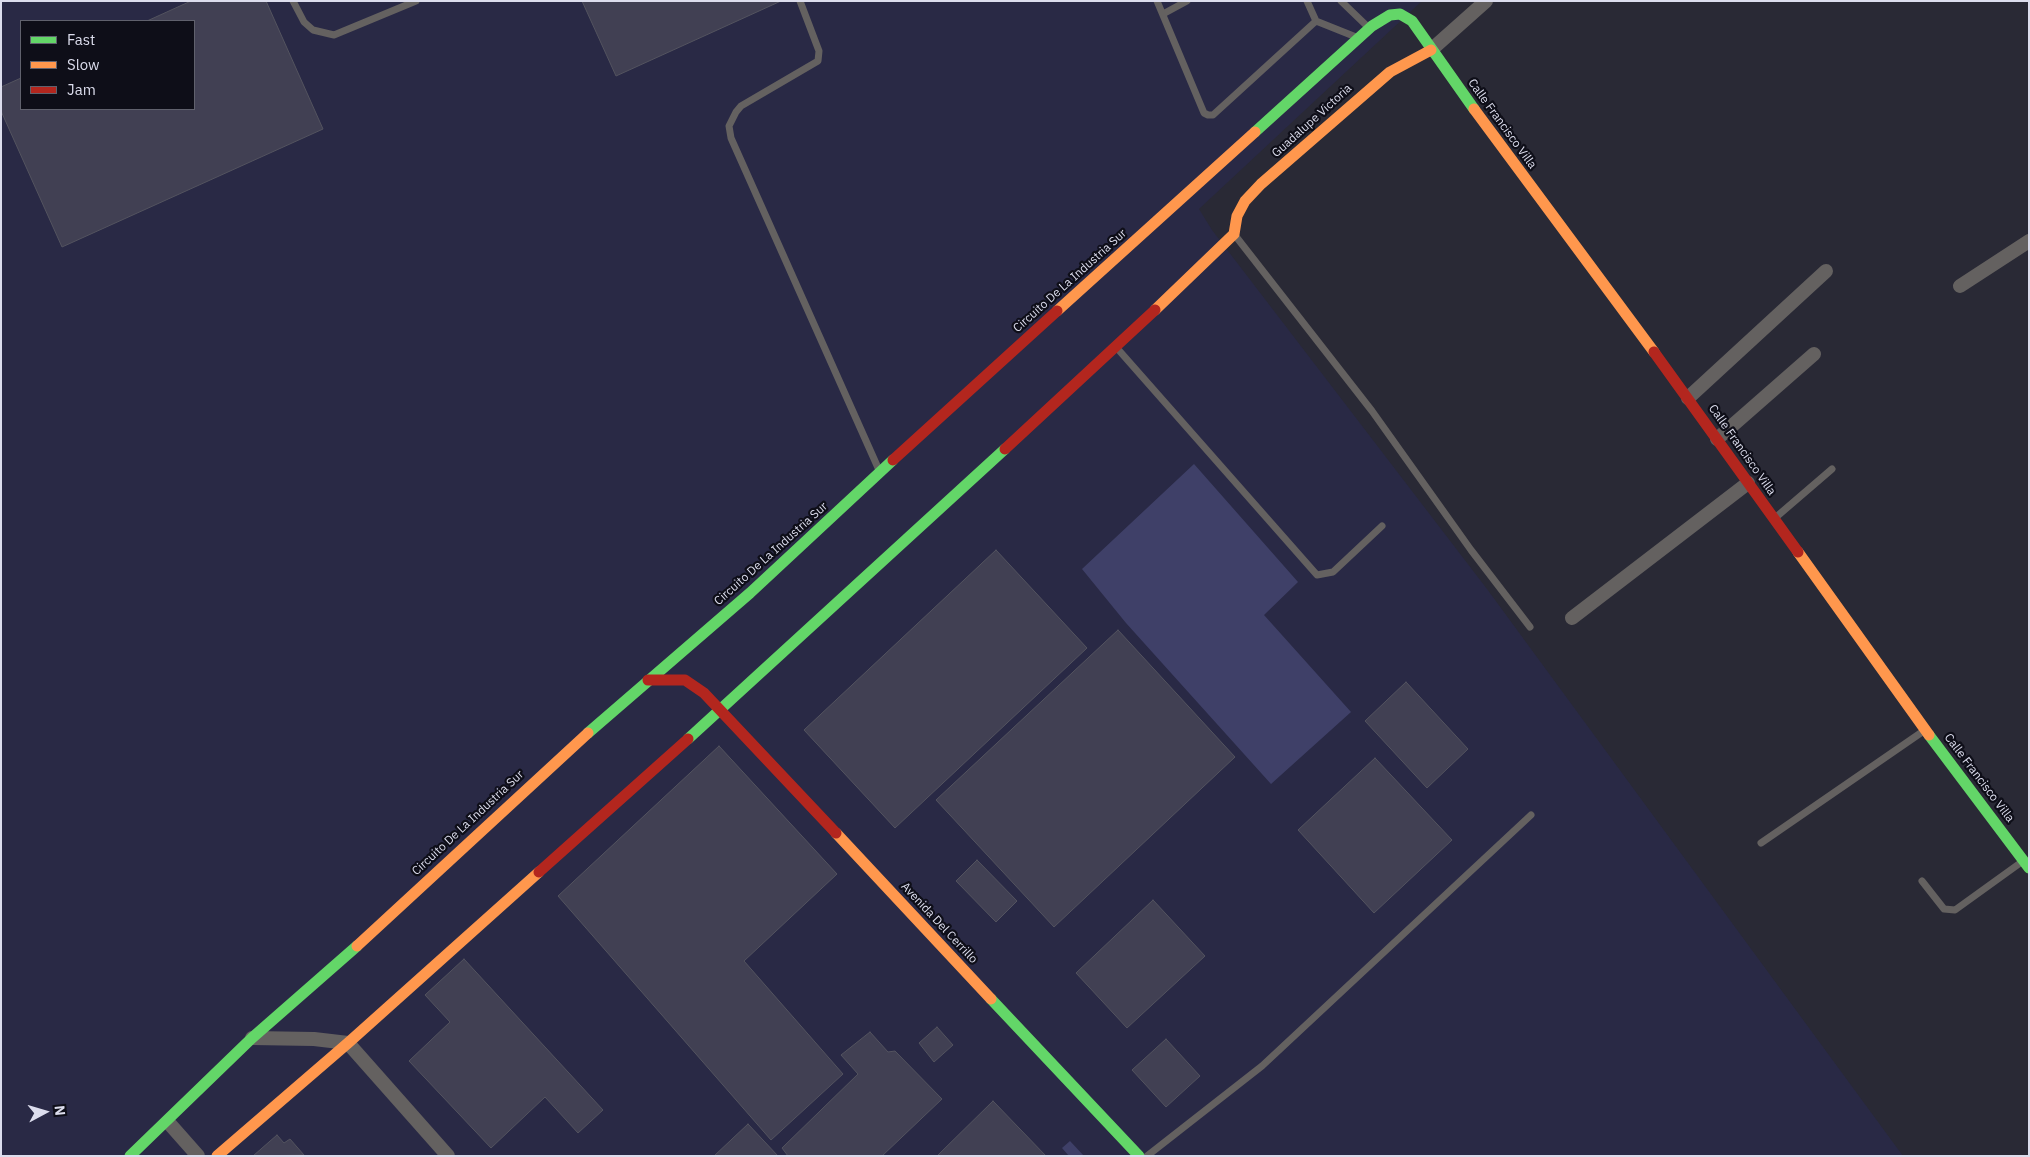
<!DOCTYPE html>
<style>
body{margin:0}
#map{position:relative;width:2030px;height:1157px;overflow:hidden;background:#292935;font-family:"IBM Plex Sans",sans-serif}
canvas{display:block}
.frame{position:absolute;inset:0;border:2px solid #dcdded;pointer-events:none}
.legend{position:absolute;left:20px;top:20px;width:175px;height:90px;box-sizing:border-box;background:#0e0e18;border:1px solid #60616d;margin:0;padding:6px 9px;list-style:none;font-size:15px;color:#dcdded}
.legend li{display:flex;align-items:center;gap:10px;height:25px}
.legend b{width:25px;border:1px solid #60616d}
.north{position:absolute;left:20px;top:1087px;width:50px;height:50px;-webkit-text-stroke:4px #0e0e18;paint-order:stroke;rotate:84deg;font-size:14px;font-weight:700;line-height:20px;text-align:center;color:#dcdded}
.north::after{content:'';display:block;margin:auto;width:18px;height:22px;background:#dcdded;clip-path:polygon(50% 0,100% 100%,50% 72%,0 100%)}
</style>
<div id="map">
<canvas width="2030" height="1157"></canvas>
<div class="frame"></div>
<ul class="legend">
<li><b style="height:6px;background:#63d668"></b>Fast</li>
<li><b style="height:6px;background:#ff974d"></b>Slow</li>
<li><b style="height:6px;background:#b3261e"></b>Jam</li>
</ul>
<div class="north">N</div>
</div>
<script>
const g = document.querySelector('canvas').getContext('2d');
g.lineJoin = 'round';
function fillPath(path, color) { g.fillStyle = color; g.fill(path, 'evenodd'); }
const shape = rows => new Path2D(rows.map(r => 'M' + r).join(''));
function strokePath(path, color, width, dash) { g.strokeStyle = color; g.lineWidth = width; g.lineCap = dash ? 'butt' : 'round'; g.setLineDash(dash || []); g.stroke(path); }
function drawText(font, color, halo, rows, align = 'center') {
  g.font = font + ' "IBM Plex Sans",sans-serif'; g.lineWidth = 4.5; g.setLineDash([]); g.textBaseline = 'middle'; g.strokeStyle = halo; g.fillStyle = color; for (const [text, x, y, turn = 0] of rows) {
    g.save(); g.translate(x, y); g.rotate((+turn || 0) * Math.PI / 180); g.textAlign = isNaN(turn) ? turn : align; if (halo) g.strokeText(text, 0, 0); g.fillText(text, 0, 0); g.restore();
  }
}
const built = shape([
 [1,1,1422,1,1199,209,1212,230,1487,589,1903,1156,1,1156],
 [21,21,194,21,194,109,21,109]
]);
const green = shape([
 [1194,464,1298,582,1264,615,1351,712,1271,784,1126,623,1082,569],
 [1070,1141,1084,1156,1069,1156,1062,1148]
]);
const building = shape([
 [191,1,266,1,323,129,62,247,1,111,1,87,21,78,21,109,194,109,194,21,147,21,191,1],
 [582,1,781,1,616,76,582,1],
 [996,550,1087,648,895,828,804,730,996,550],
 [1118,630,1235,757,1054,927,936,800,1118,630],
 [1406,682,1468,749,1427,788,1365,721,1406,682],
 [719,746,837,874,744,961,843,1074,771,1140,558,896,719,746],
 [1375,758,1452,840,1374,913,1298,830,1375,758],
 [977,860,1017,901,996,922,956,881,977,860],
 [1153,900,1205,956,1127,1028,1076,973,1153,900],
 [464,959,603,1110,578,1133,545,1097,491,1148,409,1061,450,1022,425,995,464,959],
 [937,1027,953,1045,934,1062,919,1043,937,1027],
 [870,1032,888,1052,895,1051,942,1099,882,1156,788,1156,782,1148,858,1074,841,1055,870,1032],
 [1166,1039,1200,1076,1166,1107,1132,1070,1166,1039],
 [993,1101,1046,1156,937,1156,993,1101],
 [748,1124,778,1156,714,1156,748,1124],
 [277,1135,284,1143,290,1139,304,1155,253,1156,277,1135]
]);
const lane = shape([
 [293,1,304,22,313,30,334,35,416,1],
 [800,1,819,51,818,61,741,106,736,112,729,126,731,138,879,470],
 [1157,1,1204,113,1208,115,1213,115,1316,21],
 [1307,1,1316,21,1356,37],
 [1341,1,1369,28],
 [1163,14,1187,1],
 [1234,234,1372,411,1471,550,1530,627],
 [1116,347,1317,575,1333,572,1382,526],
 [1775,518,1832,469],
 [1761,843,1925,730],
 [1922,881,1944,909,1955,910,2023,861],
 [1147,1156,1262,1066,1531,815]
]);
const street = shape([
 [1431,50,1486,1],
 [1960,286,2029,241],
 [1688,398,1826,271],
 [1717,439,1814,354],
 [1572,618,1748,483],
 [252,1038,314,1039,348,1043,448,1156],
 [168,1122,198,1156]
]);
const fast = shape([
 [1255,132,1372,26,1390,15,1400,14,1412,21,1474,109],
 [588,733,750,593,893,460],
 [1929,735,2029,868],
 [688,739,1005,449],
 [991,999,1139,1156],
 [130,1156,252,1038,357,946]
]);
const slow = shape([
 [1474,109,1654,352],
 [1155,310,1234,234,1237,216,1245,201,1261,184,1390,72,1431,50],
 [1057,311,1255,132],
 [1798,552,1929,735],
 [836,833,991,999],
 [357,946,588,733],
 [217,1156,348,1043,539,872]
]);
const jam = shape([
 [1654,352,1798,552],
 [1005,449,1155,310],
 [893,460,1057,311],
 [648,680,685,680,704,693,836,833],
 [539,872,688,739]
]);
const streetNames = [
 ["Guadalupe Victoria",1312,121,-42],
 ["Calle Francisco Villa",1502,124,54],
 ["Circuito De La Industria Sur",1070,281,-42],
 ["Calle Francisco Villa",1742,450,55],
 ["Circuito De La Industria Sur",771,554,-42],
 ["Calle Francisco Villa",1979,778,53],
 ["Circuito De La Industria Sur",468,823,-43],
 ["Avenida Del Cerrillo",939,923,47]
];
fillPath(built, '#292945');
fillPath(green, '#3f4068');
fillPath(building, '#414053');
strokePath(building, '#53535f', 1);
strokePath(lane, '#646160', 7);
strokePath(street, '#646160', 14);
strokePath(fast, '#63d668', 11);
strokePath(slow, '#ff974d', 11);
strokePath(jam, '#b3261e', 11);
drawText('12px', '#dcdded', '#0e0e18', streetNames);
</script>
